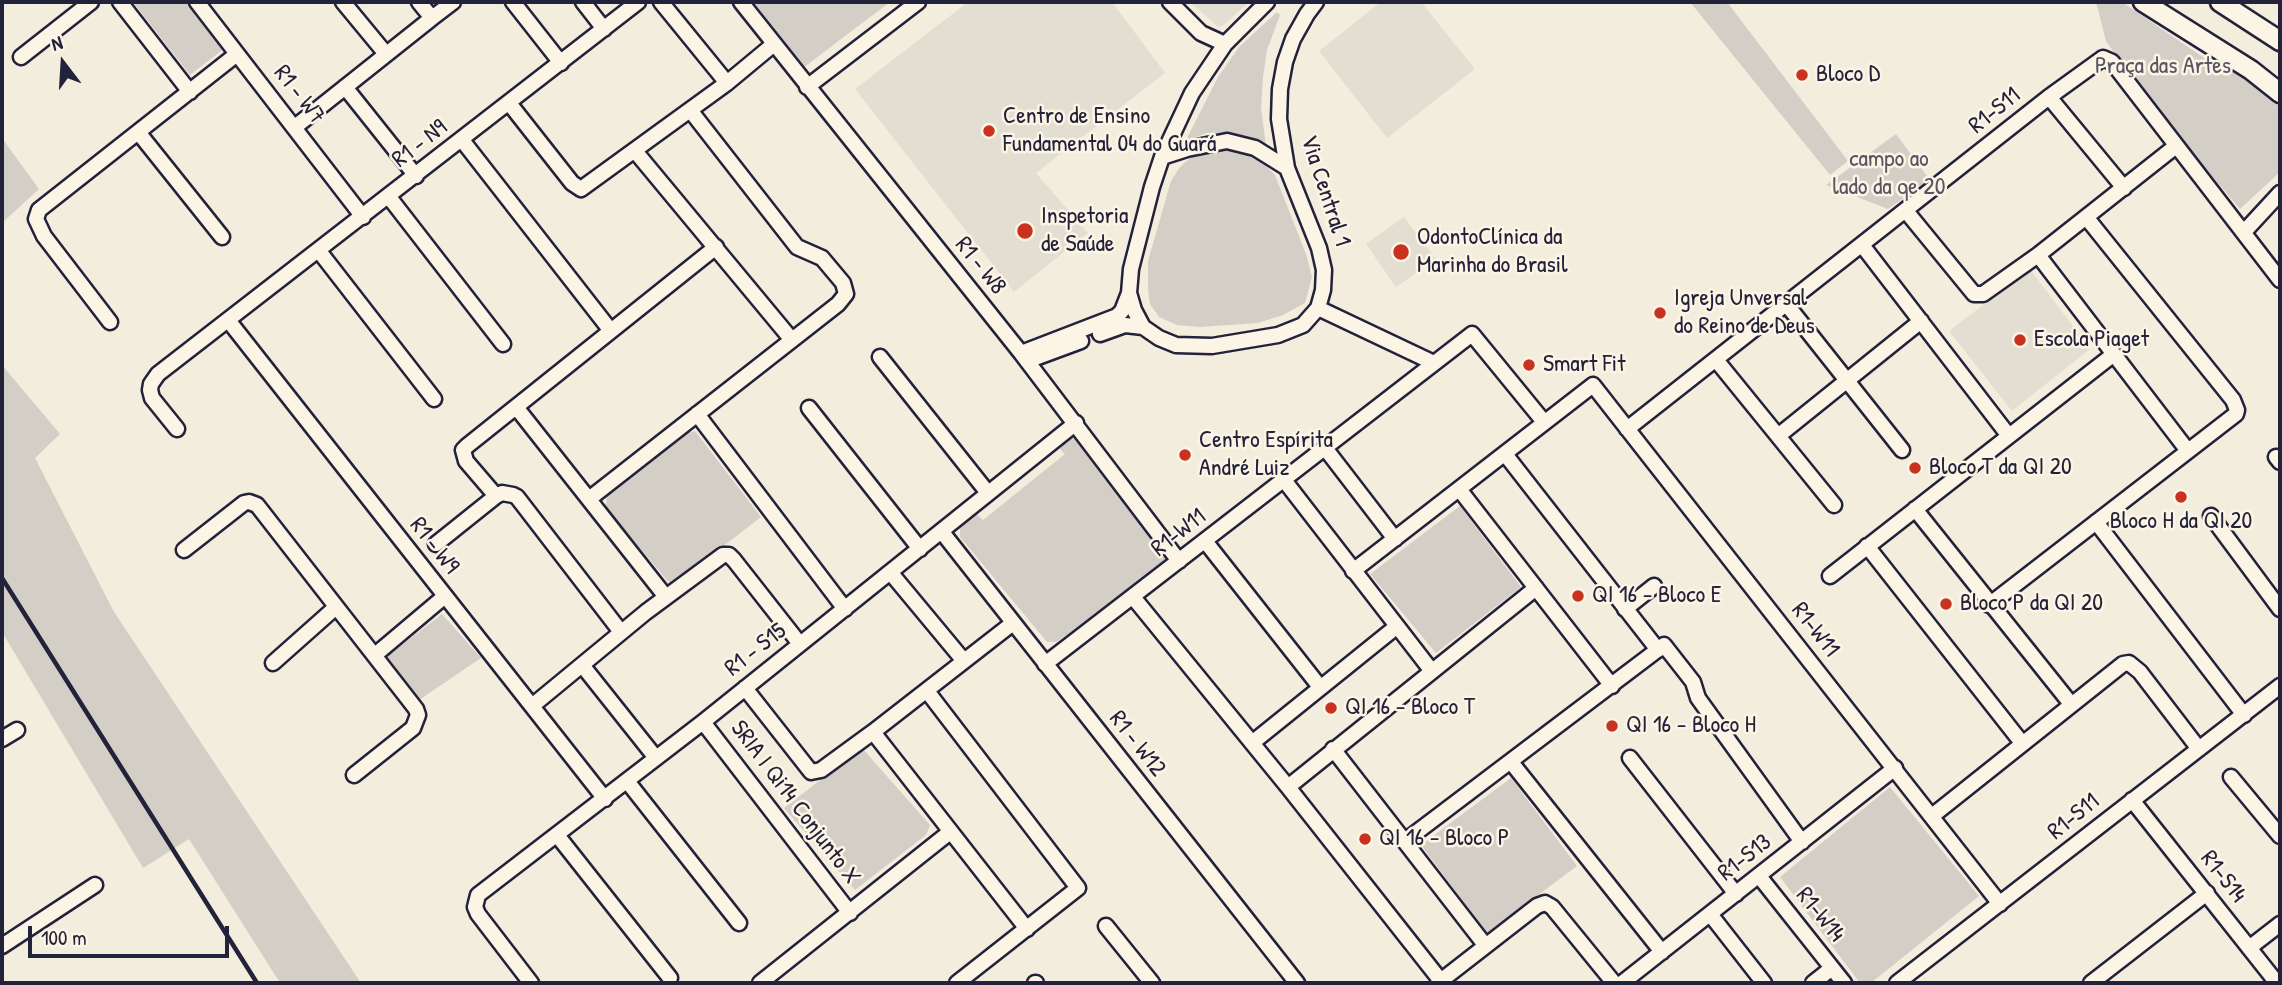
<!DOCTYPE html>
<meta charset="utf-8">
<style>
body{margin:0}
#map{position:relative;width:2282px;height:985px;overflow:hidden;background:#f3edde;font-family:"Patrick Hand",sans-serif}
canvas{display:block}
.frame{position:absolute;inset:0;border:4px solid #22223b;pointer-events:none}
.north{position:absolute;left:28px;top:28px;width:70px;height:70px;-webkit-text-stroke:5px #fcf5e5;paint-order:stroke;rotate:343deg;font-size:19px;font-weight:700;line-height:28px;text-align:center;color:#22223b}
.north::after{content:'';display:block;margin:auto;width:24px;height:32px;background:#22223b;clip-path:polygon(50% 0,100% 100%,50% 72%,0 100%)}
.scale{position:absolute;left:28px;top:926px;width:201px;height:32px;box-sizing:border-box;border:4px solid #22223b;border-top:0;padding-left:9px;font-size:21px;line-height:24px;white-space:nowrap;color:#22223b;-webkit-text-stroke:5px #fcf5e5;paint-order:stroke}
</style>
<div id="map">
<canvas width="2282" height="985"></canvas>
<div class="frame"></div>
<div class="north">N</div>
<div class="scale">100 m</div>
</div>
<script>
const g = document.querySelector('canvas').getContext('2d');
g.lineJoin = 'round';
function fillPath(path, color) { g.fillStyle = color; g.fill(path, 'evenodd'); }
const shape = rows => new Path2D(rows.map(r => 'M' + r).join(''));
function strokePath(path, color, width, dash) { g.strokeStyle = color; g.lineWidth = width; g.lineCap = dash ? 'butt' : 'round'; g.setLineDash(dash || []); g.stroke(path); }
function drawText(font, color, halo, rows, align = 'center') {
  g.font = font + ' "Patrick Hand",sans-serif'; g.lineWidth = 5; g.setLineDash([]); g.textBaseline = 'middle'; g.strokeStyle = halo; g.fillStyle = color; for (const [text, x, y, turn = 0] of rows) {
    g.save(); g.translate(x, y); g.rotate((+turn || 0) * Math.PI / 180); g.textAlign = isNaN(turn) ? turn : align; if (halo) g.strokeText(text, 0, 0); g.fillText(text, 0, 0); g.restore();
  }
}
const built = shape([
 [968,2,1112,2,1165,73,1036,173,1088,233,1014,292,855,89],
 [1190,2,1249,2,1224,25,1218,27],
 [1381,2,1421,2,1475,69,1387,138,1319,51],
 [1404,217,1436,259,1396,287,1366,244],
 [2030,269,2090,349,2012,411,1949,331]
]);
const green = shape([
 [133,2,188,2,225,48,190,75],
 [752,2,890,2,803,68],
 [1690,2,1727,2,1848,161,1830,175],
 [2096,2,2122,2,2213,64,2249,77,2280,102,2280,172,2240,209,2156,111,2106,41],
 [1277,12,1280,15,1267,50,1263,77,1261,108,1266,146,1249,137,1228,133,1206,133,1185,142,1218,77,1239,47],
 [1896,134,1930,180,1888,209,1826,185],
 [2,138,39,189,2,223],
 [1230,147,1260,160,1275,175,1306,254,1312,277,1305,303,1283,315,1258,323,1200,327,1177,325,1159,317,1150,304,1148,290,1148,261,1171,181,1180,167,1189,159,1208,150],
 [2,365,60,434,35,458,114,612,361,983,280,983,189,839,143,868,2,632],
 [695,431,761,517,672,586,606,508,607,493,688,433],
 [1076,438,1086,447,1172,557,1137,588,1056,642,1047,642,960,537,960,525,975,513,983,520,1065,454,1057,446,1069,439],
 [1460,506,1521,587,1436,653,1370,574],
 [442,614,481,658,419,700,386,657],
 [862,748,930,825,926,835,855,890,784,808],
 [1511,778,1577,866,1487,933,1421,845],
 [1890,787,1979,896,1871,983,1860,983,1780,877]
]);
const minor = shape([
 [120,2,190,92],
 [197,2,363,217],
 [343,2,386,54],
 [513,2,561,63],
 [583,2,604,29],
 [661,2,727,83],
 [741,2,1021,353,1179,561],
 [1170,2,1201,33,1225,44],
 [1267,2,1225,44,1192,93,1162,157,1152,187,1131,269,1129,293,1134,310,1143,327,1159,338,1176,345,1212,346,1278,335,1303,325,1318,308,1323,290,1324,270,1319,248,1287,168,1279,119,1280,89,1285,62,1293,39,1307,14,1316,2],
 [432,18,453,2],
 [21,57,91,2],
 [345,87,416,176],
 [807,87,918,2],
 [2049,97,2124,188],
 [509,103,572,183,581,189,727,83,774,44],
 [295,127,432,18,419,2],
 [138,132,222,237],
 [462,140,611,331],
 [635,151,792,340],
 [1162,157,1187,149,1227,141,1255,148,1287,168],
 [389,197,503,344],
 [1906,211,1974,294,1983,294,2038,255,2176,146],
 [2244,232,2280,193],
 [1862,245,2009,436],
 [319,251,434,399],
 [2038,255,2188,451],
 [1787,305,1902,450],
 [1318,308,1434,363],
 [228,320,605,799],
 [110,322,44,236,36,219,39,210,237,54],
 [1100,334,1125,325,1143,327],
 [1021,353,1117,316,1122,311,1129,293],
 [880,357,988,493],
 [1027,361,1081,341],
 [1717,361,1834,505],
 [516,407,666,597],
 [809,408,920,549],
 [697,414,845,609],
 [177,429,152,398,150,390,151,384,158,374,638,2],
 [1627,429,2049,97,2103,58,2112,62,2280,280],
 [1778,436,1921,321],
 [1325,448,1395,539],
 [1505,454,1658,650],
 [2276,457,2280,462],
 [1284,480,1431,670],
 [1459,489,1612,686],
 [496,496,466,461,463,450,467,446,716,247],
 [589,499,838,304,846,294,843,283,822,258,797,247,690,110],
 [1915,509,2071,704],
 [2211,516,2280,609],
 [2096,522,2244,715],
 [942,532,1297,983],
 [1205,541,1320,687],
 [436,544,496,496,502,493,513,495,517,497,621,632],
 [1867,546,2022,743],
 [184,550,244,503,249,502,257,505,416,709,418,715,413,728,354,775],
 [1353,571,1593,385,2000,904],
 [890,572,964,661],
 [1830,576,2114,354],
 [1133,597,1288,787,1441,981],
 [1989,605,2236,414,2237,410,2233,400,2086,217],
 [1625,609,1654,586],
 [1013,623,873,732,1027,929],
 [375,655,445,596],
 [273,663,336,607],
 [1045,664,1472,334,1544,422],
 [582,665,656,758],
 [745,688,811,772,821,770,873,732],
 [927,691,1078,888,957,983],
 [532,706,646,612,723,555,729,555,734,560,800,644],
 [703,722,850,913],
 [2,739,17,730],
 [1252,743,1396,627],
 [1333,749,1485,945],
 [1630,758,1736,894],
 [1511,762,1662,952],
 [2231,777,2280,836],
 [627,781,739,923],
 [1288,787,1536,588],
 [2132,800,2277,983],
 [1932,816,2123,664,2129,663,2140,672,2199,749],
 [557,835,670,978],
 [1405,841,1664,645,1693,682,1698,698,1802,842],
 [1759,876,1844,983],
 [1710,914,1764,983],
 [1106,926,1152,983],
 [2,946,95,885],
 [2249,948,2280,924],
 [531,983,478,914,475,907,478,895,703,722,1076,423],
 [760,983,950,832],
 [1035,983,1036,983],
 [1438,983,1537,906,1545,903,1552,907,1614,983],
 [1622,983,1895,768],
 [1813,983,1832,968],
 [1897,983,2280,686],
 [2091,983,2207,893]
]);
const major = shape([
 [2143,2,2251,70,2280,93],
 [2220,2,2280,41]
]);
const rail = shape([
 [2,578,257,983]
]);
const markers = [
 [1802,75,7,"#c8321e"],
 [989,131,7,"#c8321e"],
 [1025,231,9,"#c8321e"],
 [1401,252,9,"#c8321e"],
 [1660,313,7,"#c8321e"],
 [2020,340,7,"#c8321e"],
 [1529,365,7,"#c8321e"],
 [1185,455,7,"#c8321e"],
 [1915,468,7,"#c8321e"],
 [2181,497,7,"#c8321e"],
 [1578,596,7,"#c8321e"],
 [1946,604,7,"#c8321e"],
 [1331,708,7,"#c8321e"],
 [1612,726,7,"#c8321e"],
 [1365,839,7,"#c8321e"]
];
const parkNames = [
 ["Praça das Artes",2163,67],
 ["campo ao",1889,160],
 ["lado da qe 20",1889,188]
];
const poiNames = [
 ["Bloco D",1816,75],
 ["Centro de Ensino",1003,117],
 ["Fundamental 04 do Guará",1003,145],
 ["Inspetoria",1041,217],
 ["de Saúde",1041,245],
 ["OdontoClínica da",1417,238],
 ["Marinha do Brasil",1417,266],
 ["Igreja Unversal",1674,299],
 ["do Reino de Deus",1674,327],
 ["Escola Piaget",2034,340],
 ["Smart Fit",1543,365],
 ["Centro Espírita",1199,441],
 ["André Luiz",1199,469],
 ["Bloco T da QI 20",1929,468],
 ["Bloco H da QI 20",2181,522,"center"],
 ["QI 16 - Bloco E",1592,596],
 ["Bloco P da QI 20",1960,604],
 ["QI 16 - Bloco T",1345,708],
 ["QI 16 - Bloco H",1626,726],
 ["QI 16 - Bloco P",1379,839]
];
const streetNames = [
 ["R1 - W7",299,95,52],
 ["R1-S11",1995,111,-39],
 ["R1 - N9",420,144,-38],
 ["Via Central 1",1325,191,72],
 ["R1 - W8",980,266,51],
 ["R1-W11",1179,533,-38],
 ["R1 - W9",434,546,52],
 ["R1-W11",1815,630,52],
 ["R1 - S15",756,650,-38],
 ["R1 - W12",1137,744,52],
 ["SRIA I Qi14 Conjunto X",795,803,53],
 ["R1-S11",2074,817,-39],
 ["R1-S13",1745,858,-38],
 ["R1-S14",2223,877,52],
 ["R1-W14",1820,915,51]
];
fillPath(built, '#e3ded2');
fillPath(green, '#d4cfc6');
strokePath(minor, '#22223b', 19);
strokePath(major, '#22223b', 23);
strokePath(minor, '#fcf5e5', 14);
strokePath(major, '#fcf5e5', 18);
strokePath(rail, '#22223b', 4.5);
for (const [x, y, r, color] of markers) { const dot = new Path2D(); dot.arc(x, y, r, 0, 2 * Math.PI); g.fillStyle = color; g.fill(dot); strokePath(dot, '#fcf5e5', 2.5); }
drawText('24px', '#575665', '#fcf5e5', parkNames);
drawText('24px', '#22223b', '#fcf5e5', poiNames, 'left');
drawText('24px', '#22223b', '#fcf5e5', streetNames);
</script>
